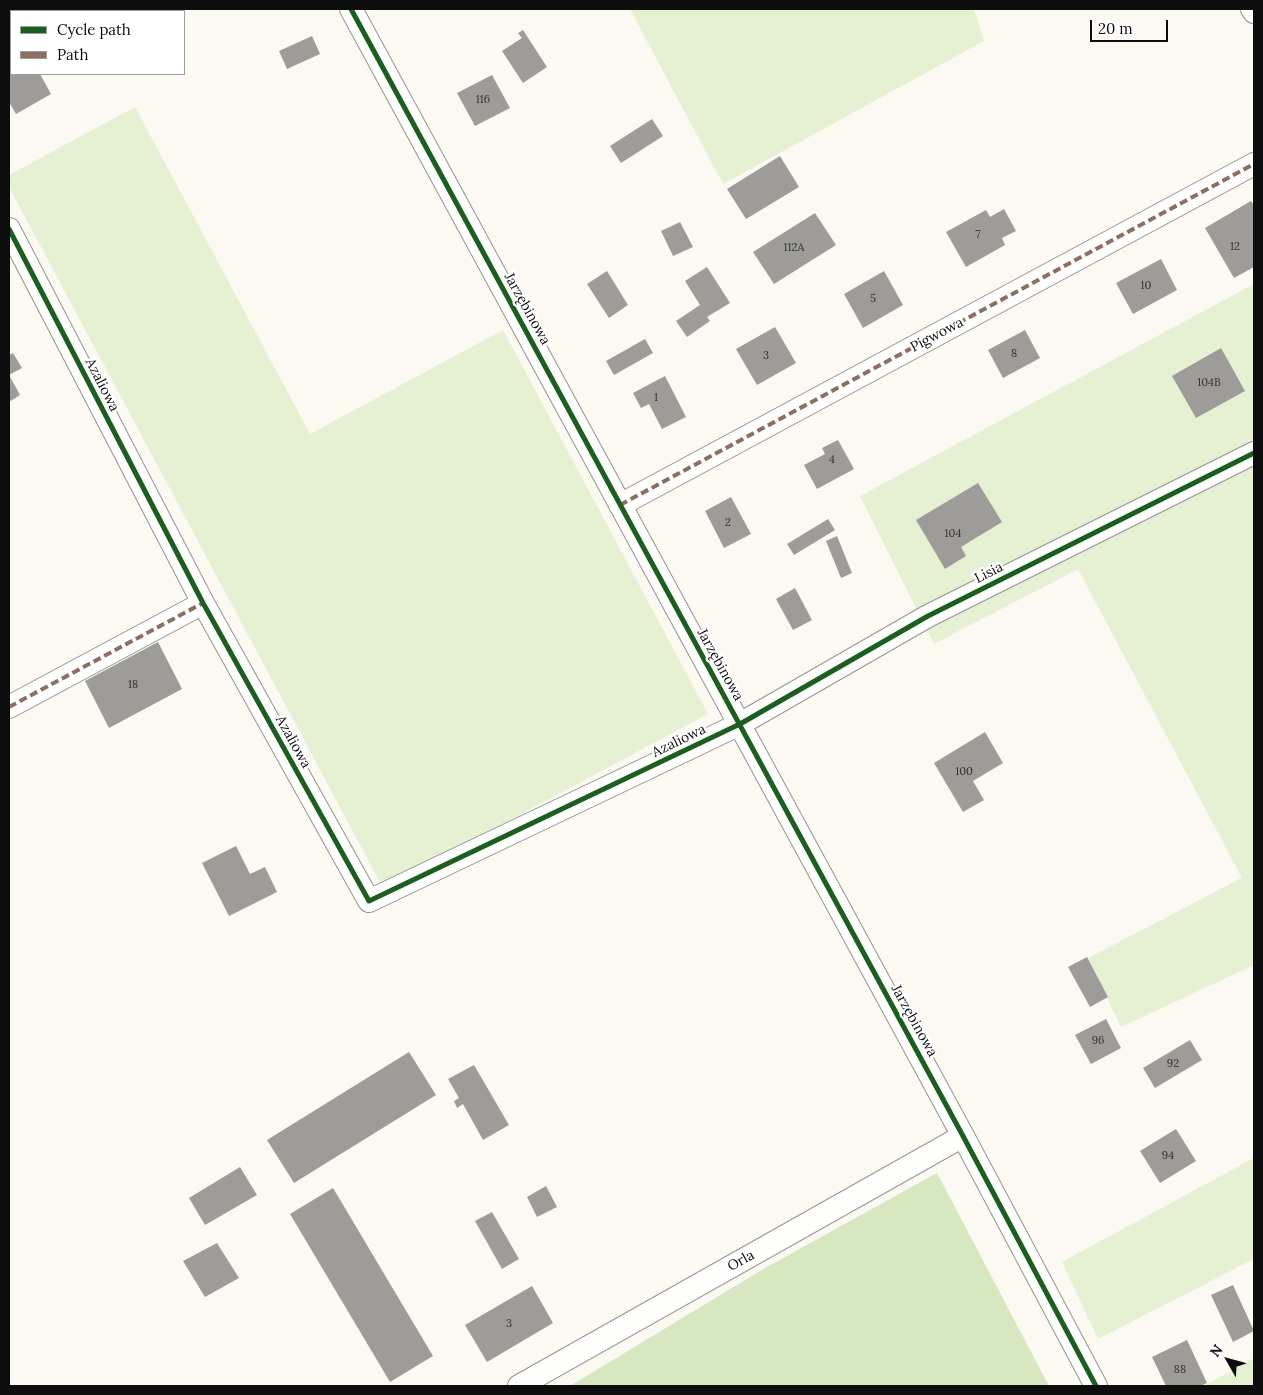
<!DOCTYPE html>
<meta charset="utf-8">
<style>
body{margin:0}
#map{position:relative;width:1263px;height:1395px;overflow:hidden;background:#fbf9f2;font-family:Lora,serif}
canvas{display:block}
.frame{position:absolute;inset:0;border:10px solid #0d0d0d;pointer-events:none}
.legend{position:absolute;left:10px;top:10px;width:175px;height:65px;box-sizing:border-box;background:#fff;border:1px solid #9e9e9e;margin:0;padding:6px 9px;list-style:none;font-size:15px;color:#0d0d0d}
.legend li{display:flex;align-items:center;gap:10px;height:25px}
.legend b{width:25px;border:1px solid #9e9e9e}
.north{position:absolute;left:1203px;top:1335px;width:50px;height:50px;-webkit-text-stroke:4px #fff;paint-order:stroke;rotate:308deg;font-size:14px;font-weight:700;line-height:20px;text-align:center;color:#0d0d0d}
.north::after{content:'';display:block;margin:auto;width:18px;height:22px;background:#0d0d0d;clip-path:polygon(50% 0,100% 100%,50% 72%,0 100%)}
.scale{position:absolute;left:1090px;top:20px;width:78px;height:22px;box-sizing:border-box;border:2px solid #0d0d0d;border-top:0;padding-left:6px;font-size:15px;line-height:18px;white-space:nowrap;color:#0d0d0d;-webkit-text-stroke:4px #fff;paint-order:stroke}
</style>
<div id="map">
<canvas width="1263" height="1395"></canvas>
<div class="frame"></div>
<ul class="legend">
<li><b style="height:6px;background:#1b5e20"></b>Cycle path</li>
<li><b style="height:6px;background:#8d6e63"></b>Path</li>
</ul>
<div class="north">N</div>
<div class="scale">20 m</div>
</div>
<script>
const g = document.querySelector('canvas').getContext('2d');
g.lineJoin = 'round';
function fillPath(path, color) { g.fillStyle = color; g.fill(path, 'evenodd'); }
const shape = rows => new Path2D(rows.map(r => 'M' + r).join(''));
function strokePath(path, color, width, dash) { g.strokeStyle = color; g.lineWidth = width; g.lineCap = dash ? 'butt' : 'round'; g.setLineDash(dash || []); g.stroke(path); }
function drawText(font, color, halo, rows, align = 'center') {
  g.font = font + ' Lora,serif'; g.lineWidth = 5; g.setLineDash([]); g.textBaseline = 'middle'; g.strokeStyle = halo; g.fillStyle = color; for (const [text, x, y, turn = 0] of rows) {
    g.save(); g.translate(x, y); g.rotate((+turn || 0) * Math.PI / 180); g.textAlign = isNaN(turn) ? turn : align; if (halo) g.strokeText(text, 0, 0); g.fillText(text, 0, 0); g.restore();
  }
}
const green = shape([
 [630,9,974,9,984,41,723,184],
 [135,107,310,434,503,330,708,714,383,888,9,187,9,175],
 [1254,284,1254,970,1252,966,1121,1027,1088,958,1242,878,1078,569,934,644,860,496],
 [1254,1158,1254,1259,1098,1339,1062,1262],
 [1254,1358,1254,1386,1204,1386]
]);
const forest = shape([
 [937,1173,1049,1386,570,1386,765,1268]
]);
const building = shape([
 [523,30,547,67,523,83,502,51,522,38,518,33],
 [11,36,11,74,40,74,51,94,16,114,9,102,9,37],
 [312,36,320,54,287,69,279,51],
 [492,75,510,108,475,126,457,93],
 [652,119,663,136,621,163,610,146],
 [780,156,799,187,746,219,727,189],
 [1251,201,1254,205,1254,267,1234,278,1205,228],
 [1004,209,1016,231,1002,238,1005,245,966,267,946,232,986,210,990,217],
 [815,213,836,245,774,284,753,252],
 [680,222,693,247,673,256,661,231],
 [1161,259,1177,290,1133,314,1116,283],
 [707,267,730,303,707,317,710,321,687,337,676,321,700,305,685,281],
 [607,271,628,305,609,318,587,284],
 [884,271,903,305,863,328,844,294],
 [775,327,796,363,757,385,736,349],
 [1025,330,1040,358,1003,378,988,350],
 [645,339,653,353,614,375,606,361],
 [1221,348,1245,391,1196,418,1172,376],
 [13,353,22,368,9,375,20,395,9,402,9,355],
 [665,376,686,417,662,429,649,404,641,408,633,393],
 [838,440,854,469,817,489,804,465,825,454,822,448],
 [978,483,1002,522,961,547,966,556,945,569,916,520],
 [731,497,751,534,724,548,705,511],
 [828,519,835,530,794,555,787,544],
 [837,536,852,573,841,578,826,541],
 [795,588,812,620,793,630,776,599],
 [158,642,182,689,109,728,85,681],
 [985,732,1003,763,973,781,984,800,963,812,934,763],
 [236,846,250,874,265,867,277,892,229,916,202,863],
 [1087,957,1108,997,1090,1007,1068,967],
 [1106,1019,1121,1048,1091,1064,1075,1035],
 [1190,1040,1202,1060,1155,1088,1143,1068],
 [409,1052,436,1095,294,1183,267,1140],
 [474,1065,509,1125,483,1140,463,1104,457,1108,454,1101,459,1098,448,1079],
 [1176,1129,1196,1161,1160,1183,1140,1151],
 [240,1167,257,1195,205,1225,189,1198],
 [546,1186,557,1207,537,1217,527,1197],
 [333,1188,433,1356,390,1382,290,1214],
 [492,1212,519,1259,502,1269,475,1221],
 [217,1243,239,1278,205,1297,183,1261],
 [1233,1285,1254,1331,1233,1342,1211,1295],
 [532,1286,553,1323,487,1362,465,1325],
 [1187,1340,1207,1383,1200,1386,1166,1386,1152,1357]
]);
const street = shape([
 [351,9,963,1136,1096,1386],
 [1252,9,1254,12],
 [9,229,203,603,369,901,740,724,928,616,1254,453],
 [620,505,1254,164],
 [9,707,203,603],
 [519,1386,963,1136]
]);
const quiet = shape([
 [620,505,1254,164],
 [9,707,203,603]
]);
const cycleway = shape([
 [351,9,963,1136,1096,1386],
 [9,229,203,603,369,901,740,724,928,616,1254,453]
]);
const numberNames = [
 ["116",483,100],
 ["7",978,235],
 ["12",1235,247],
 ["112A",794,248],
 ["10",1146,286],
 ["5",873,299],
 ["8",1014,354],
 ["3",766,356],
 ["104B",1209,383],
 ["1",656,398],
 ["4",832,460],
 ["2",728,523],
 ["104",953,534],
 ["18",133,685],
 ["100",964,772],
 ["96",1098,1041],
 ["92",1173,1064],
 ["94",1168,1156],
 ["3",509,1324],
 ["88",1180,1370]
];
const streetNames = [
 ["Jarzębinowa",527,309,61],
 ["Pigwowa",937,335,-28],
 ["Azaliowa",102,385,63],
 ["Lisia",989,573,-27],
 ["Jarzębinowa",720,665,61],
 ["Azaliowa",679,741,-26],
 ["Azaliowa",293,742,61],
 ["Jarzębinowa",914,1021,61],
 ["Orla",741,1261,-29]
];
fillPath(green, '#e6f0d2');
fillPath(forest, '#d7e8c0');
fillPath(building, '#9e9c98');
strokePath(street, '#949390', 24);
strokePath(street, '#fefefd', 22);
strokePath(quiet, '#8d6e63', 4, [8, 4]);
strokePath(cycleway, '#1b5e20', 5);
drawText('11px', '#313130', null, numberNames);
drawText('14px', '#0d0d0d', '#fff', streetNames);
</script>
